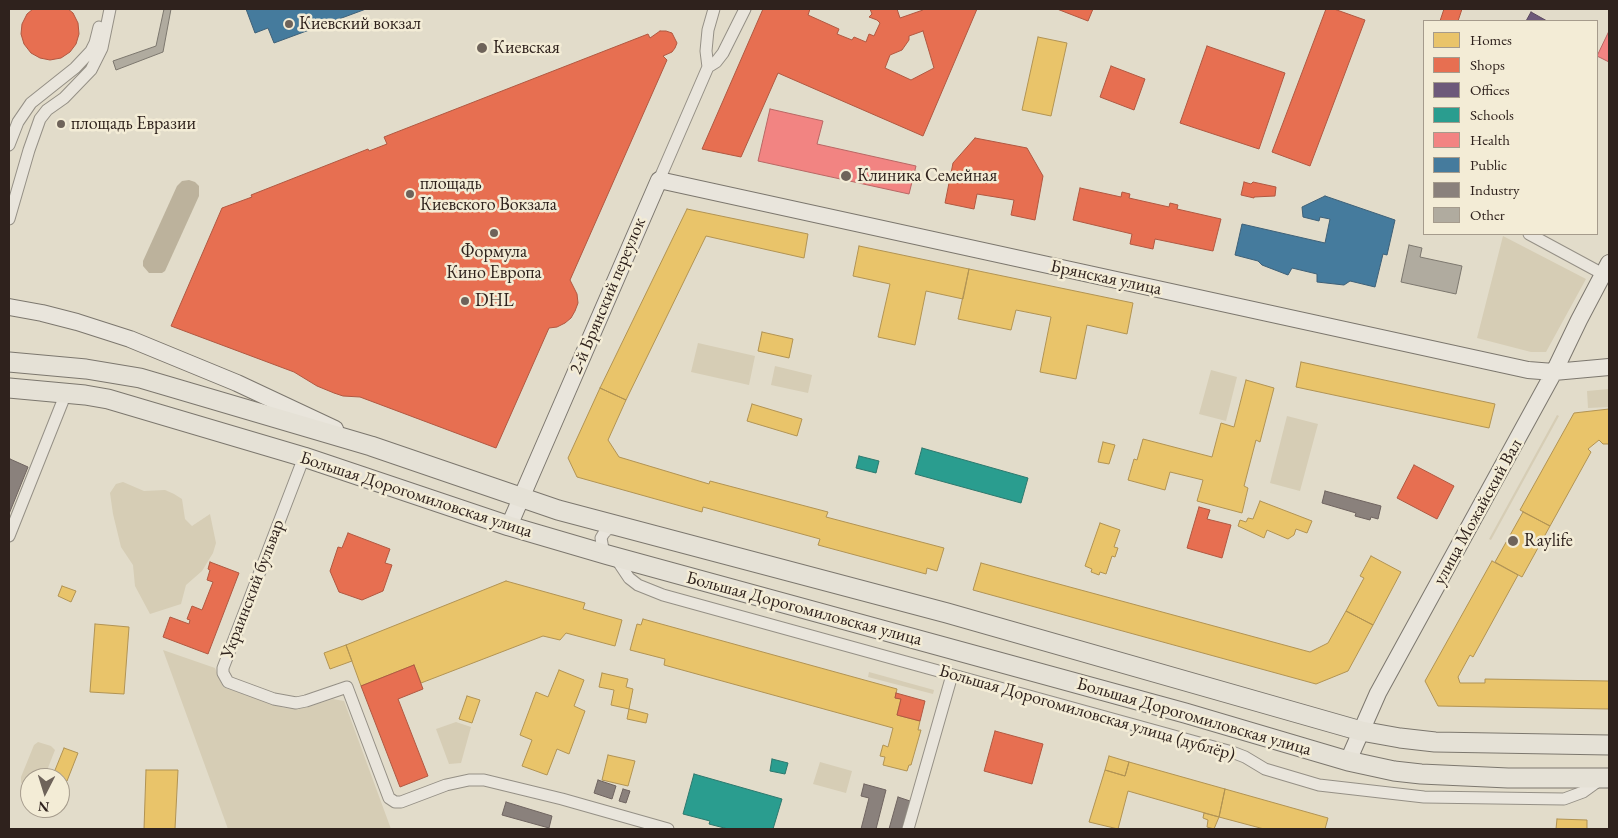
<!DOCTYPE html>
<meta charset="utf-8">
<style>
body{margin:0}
#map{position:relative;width:1618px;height:838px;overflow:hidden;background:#e2dcca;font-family:"EB Garamond",serif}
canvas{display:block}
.frame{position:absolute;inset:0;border:10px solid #2f221d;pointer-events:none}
.legend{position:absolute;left:1423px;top:20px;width:175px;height:215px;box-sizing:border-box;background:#f3ecd6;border:1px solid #a59b8c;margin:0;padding:6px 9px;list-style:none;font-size:15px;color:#2f221d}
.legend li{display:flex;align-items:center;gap:10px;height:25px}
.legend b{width:25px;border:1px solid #a59b8c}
.north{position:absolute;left:20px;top:768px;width:50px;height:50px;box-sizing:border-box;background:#f3ecd6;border:1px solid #a59b8c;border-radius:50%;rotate:185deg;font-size:14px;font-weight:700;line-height:20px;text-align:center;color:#2f221d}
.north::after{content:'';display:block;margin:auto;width:18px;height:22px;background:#6e635a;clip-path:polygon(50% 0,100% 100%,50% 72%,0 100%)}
</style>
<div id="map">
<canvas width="1618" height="838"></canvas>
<div class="frame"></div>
<ul class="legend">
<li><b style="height:14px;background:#e9c46a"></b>Homes</li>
<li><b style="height:14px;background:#e76f51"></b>Shops</li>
<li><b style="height:14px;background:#6d597a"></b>Offices</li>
<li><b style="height:14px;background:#2a9d8f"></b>Schools</li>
<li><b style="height:14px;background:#f28482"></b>Health</li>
<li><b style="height:14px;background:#457b9d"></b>Public</li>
<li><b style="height:14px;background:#8a817c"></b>Industry</li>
<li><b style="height:14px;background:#b0ab9f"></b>Other</li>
</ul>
<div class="north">N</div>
</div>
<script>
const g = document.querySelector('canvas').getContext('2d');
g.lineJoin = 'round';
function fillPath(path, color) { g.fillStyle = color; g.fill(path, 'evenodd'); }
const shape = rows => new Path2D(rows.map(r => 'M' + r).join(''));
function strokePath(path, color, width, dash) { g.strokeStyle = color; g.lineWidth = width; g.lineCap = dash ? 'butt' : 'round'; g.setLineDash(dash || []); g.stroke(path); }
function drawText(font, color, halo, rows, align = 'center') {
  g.font = font + ' "EB Garamond",serif'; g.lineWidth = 5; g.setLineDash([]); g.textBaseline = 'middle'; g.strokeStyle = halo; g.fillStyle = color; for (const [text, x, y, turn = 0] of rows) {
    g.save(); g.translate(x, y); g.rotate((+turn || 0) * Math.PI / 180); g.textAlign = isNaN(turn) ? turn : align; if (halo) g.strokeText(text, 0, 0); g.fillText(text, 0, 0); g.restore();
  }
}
const green = shape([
 [1503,236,1586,279,1546,352,1531,352,1477,338],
 [698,343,755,356,749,385,691,372],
 [775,366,812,375,808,393,771,385],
 [1211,370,1237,377,1226,421,1199,414],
 [1609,389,1609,407,1588,408,1587,391],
 [1557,415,1559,416,1491,540,1489,539],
 [1287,416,1318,424,1300,491,1270,483],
 [123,482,144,491,165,490,174,494,182,499,185,519,192,526,210,514,216,543,213,553,202,571,186,585,181,604,150,614,135,586,133,565,121,547,113,514,110,493,116,484],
 [163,650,215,668,223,687,284,708,297,709,308,707,333,699,344,701,391,829,228,829],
 [869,672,934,690,933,694,868,677],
 [456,722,471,727,461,763,449,764,436,729],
 [38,742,51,746,55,750,44,778,30,778,30,787,21,783,21,777,34,745],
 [820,762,852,771,846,793,813,784]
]);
const water = shape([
 [189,180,195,182,199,186,199,196,165,271,162,273,149,273,143,266,143,261,177,186,182,181]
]);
const homes = shape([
 [1038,37,1067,43,1051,116,1022,110,1038,37],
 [687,209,808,234,804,258,706,236,626,400,600,388,687,209],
 [859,246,969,269,963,299,926,291,915,345,878,337,890,284,853,276,859,246],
 [969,269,1133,303,1127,334,1087,325,1076,379,1040,372,1051,317,1016,310,1011,330,958,319,969,269],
 [762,332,793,339,789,358,758,351,762,332],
 [1301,362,1495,404,1489,428,1296,387,1301,362],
 [1246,380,1274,388,1260,442,1256,440,1244,486,1248,488,1242,513,1197,501,1203,480,1170,472,1165,490,1128,480,1134,459,1137,460,1143,439,1212,457,1221,423,1234,427,1246,380],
 [600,388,626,400,608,440,619,457,709,484,710,481,828,512,826,517,944,548,937,571,927,568,926,574,818,545,820,539,703,507,702,512,577,477,568,458,600,388],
 [752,404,802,419,797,436,747,421,752,404],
 [1609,409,1609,444,1603,444,1599,440,1588,449,1591,452,1550,526,1520,510,1574,413,1609,409],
 [1103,442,1115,445,1109,464,1098,462,1103,442],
 [1260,501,1312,521,1307,533,1296,529,1294,535,1288,539,1267,530,1264,538,1238,526,1240,520,1246,522,1248,518,1253,519,1260,501],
 [1523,512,1550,526,1522,577,1495,562,1523,512],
 [1100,523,1120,530,1114,547,1118,548,1115,557,1112,556,1106,574,1100,572,1099,575,1091,572,1092,569,1085,566,1100,523],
 [1371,556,1401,572,1373,625,1346,611,1364,578,1360,576,1371,556],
 [1492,561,1518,575,1473,657,1470,655,1458,677,1460,683,1485,683,1485,679,1609,681,1609,709,1438,706,1425,681,1492,561],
 [981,563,1310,652,1328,643,1346,611,1373,625,1348,671,1316,684,973,590,981,563],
 [506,581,585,603,583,609,622,620,615,646,566,633,560,640,543,636,421,683,414,665,361,686,346,645,506,581],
 [62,586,76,591,71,602,58,596,62,586],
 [643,619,897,689,895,698,901,699,897,715,920,721,918,730,921,730,911,765,909,765,907,771,883,765,885,757,880,756,883,745,888,747,893,728,664,665,665,659,630,650,637,624,641,625,643,619],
 [95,624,129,627,124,694,90,692,95,624],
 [346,645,352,661,330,669,324,653,346,645],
 [559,670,584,680,574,706,585,711,569,754,557,749,547,775,522,766,532,740,520,735,536,692,548,697,559,670],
 [602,673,628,679,626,687,633,689,629,709,611,705,614,690,599,687,602,673],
 [467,696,480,700,472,723,459,719,467,696],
 [629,709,648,714,646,723,627,719,629,709],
 [64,748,78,753,67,781,53,775,64,748],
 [608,755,635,761,628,786,602,780,608,755],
 [1109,756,1129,762,1125,776,1105,770,1109,756],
 [1129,762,1225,789,1219,817,1128,791,1118,829,1089,822,1105,770,1125,776,1129,762],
 [146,770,178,770,175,829,144,829,146,770],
 [1225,789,1328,818,1325,829,1264,829,1219,817,1225,789],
 [1204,813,1219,817,1214,829,1207,827,1208,820,1203,818,1204,813],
 [1557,819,1587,820,1587,829,1556,829,1557,819]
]);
const shops = shape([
 [33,9,68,9,73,13,78,23,79,34,76,44,70,52,61,58,50,60,40,58,31,53,24,44,21,34,22,24,27,14,33,9],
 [763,9,810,9,808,15,839,29,837,34,852,40,854,37,866,42,869,34,874,36,880,23,877,20,869,17,872,14,870,9,897,9,900,18,923,10,922,9,977,9,923,136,778,73,741,157,702,149,763,9],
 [923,31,934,68,911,80,885,68,890,55,902,50,909,40,909,36,923,31],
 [1057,9,1093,9,1088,21,1057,9],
 [1326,9,1334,9,1365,20,1310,166,1272,152,1326,9],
 [1444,9,1462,9,1458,21,1440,21,1444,9],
 [660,31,666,31,672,33,677,43,675,48,672,52,663,56,667,60,570,280,577,294,578,303,575,311,571,318,565,323,557,327,549,328,496,448,360,397,343,396,334,393,317,386,294,372,171,326,222,208,252,197,251,195,368,149,369,151,387,144,384,137,648,34,650,38,660,31],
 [1207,46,1285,73,1259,149,1180,123,1207,46],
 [1111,66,1145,79,1134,110,1100,97,1111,66],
 [975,138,1027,148,1043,176,1035,220,1011,215,1014,200,977,194,974,209,945,203,953,163,975,138],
 [1244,182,1251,184,1253,182,1276,187,1275,196,1254,197,1254,198,1241,195,1244,182],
 [1080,188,1121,197,1122,192,1130,194,1129,198,1169,207,1170,203,1178,205,1177,209,1221,219,1213,251,1155,239,1153,249,1130,244,1132,234,1073,220,1080,188],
 [1414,465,1454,486,1437,519,1397,498,1414,465],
 [1199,507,1210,510,1207,519,1231,525,1222,558,1187,548,1199,507],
 [348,533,390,549,385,563,392,565,383,591,362,600,339,592,330,571,338,547,342,548,348,533],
 [210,562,239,573,208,654,163,637,170,617,189,624,190,620,187,619,192,606,202,610,213,582,207,580,210,570,208,569,210,562],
 [414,665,423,689,398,699,428,776,400,787,361,686,414,665],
 [896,693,925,701,920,721,897,715,901,699,895,698,896,693],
 [995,731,1043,744,1032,784,984,771,995,731]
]);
const offices = shape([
 [1531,12,1547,21,1526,21,1531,12]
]);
const schools = shape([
 [922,448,1028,478,1021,503,915,474,922,448],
 [859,456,879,461,876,473,856,468,859,456],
 [772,759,788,763,785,774,770,771,772,759],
 [694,774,782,799,773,829,728,829,709,824,710,821,683,814,694,774]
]);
const health = shape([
 [1609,31,1609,62,1597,56,1609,31],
 [770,109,823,121,817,144,916,166,909,194,758,161,770,109]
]);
const public = shape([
 [246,9,366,9,274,43,268,28,255,33,246,9],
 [1325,196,1395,220,1387,255,1383,254,1375,287,1350,281,1344,285,1317,282,1317,274,1292,268,1288,275,1262,265,1258,261,1235,255,1242,224,1325,243,1330,219,1320,217,1319,221,1303,217,1302,207,1325,196]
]);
const industry = shape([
 [10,459,28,467,9,514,9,462,10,459],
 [1325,491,1381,506,1378,519,1371,517,1370,520,1355,516,1356,513,1322,503,1325,491],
 [598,780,616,786,612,799,594,793,598,780],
 [864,784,886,790,876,829,861,829,869,798,861,796,864,784],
 [623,789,630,791,626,803,619,801,623,789],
 [898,797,910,801,902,829,889,829,898,797],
 [506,802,552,816,549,828,502,815,506,802]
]);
const building = shape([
 [164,9,171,9,163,52,116,70,113,61,156,46,164,9],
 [1409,245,1422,248,1420,257,1462,266,1456,294,1401,282,1409,245]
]);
const street = shape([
 [708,67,716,62,723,53,745,9],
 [9,145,18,122,31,103,75,68,91,51,95,43,99,27],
 [659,180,708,67,706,51,708,30,714,9],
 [9,219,29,150,40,119,47,110,64,98,91,70,102,48,110,9],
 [1529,234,1603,274],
 [304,457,223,668,223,673,228,682,274,699,296,703,306,701,347,687,389,798,395,802,401,802,446,785,469,780,484,780,562,799,668,829],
 [9,536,66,393],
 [607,555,603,549,601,538,604,533,608,529,619,528],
 [615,557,629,578,638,585,663,595,1232,752,1245,757,1265,769,1319,785,1424,797,1564,799,1583,792,1601,779],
 [908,829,952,675]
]);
const secondary = shape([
 [9,307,42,313,77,322,130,339,237,383,335,429],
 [509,526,659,180,1528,370,1554,372,1609,367],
 [1348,761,1378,693,1554,372,1579,320,1609,263]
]);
const primary = shape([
 [9,362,86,369,140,378,371,446,558,510,947,613,1361,731,1400,738,1435,742,1609,745],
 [9,388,85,395,108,399,304,457,509,526,608,555,1185,713,1348,761,1394,771,1421,774,1508,778,1609,778]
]);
const markers = [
 [289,24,5,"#6e635a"],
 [482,48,6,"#6e635a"],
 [61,124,5,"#6e635a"],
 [846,176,6,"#6e635a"],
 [410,194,5,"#6e635a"],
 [494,233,5,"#6e635a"],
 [465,301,5,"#6e635a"],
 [1513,541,6,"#6e635a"]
];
const poiNames = [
 ["Киевский вокзал",299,24],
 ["Киевская",493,48],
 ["площадь Евразии",71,124],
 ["Клиника Семейная",857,176],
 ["площадь",420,184],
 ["Киевского Вокзала",420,205],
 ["Формула",494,252,"center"],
 ["Кино Европа",494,273,"center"],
 ["DHL",475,301],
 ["Raylife",1524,541]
];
const streetNames = [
 ["Брянская улица",1106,278,12],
 ["2-й Брянский переулок",608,296,-67],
 ["Большая Дорогомиловская улица",416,495,18],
 ["улица Можайский Вал",1478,512,-61],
 ["Украинский бульвар",253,589,-69],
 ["Большая Дорогомиловская улица",804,609,15],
 ["Большая Дорогомиловская улица (дублёр)",1087,713,16],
 ["Большая Дорогомиловская улица",1194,717,16]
];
fillPath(green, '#d6cdb5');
fillPath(water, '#bcb29c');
fillPath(homes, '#e9c46a');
strokePath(homes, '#b19353', 1);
fillPath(shops, '#e76f51');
strokePath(shops, '#b05841', 1);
fillPath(offices, '#6d597a');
strokePath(offices, '#5a485e', 1);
fillPath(schools, '#2a9d8f');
strokePath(schools, '#2c786d', 1);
fillPath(health, '#f28482');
strokePath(health, '#b86764', 1);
fillPath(public, '#457b9d');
strokePath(public, '#3e6077', 1);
fillPath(industry, '#8a817c');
strokePath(industry, '#6f6460', 1);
fillPath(building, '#b0ab9f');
strokePath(building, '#7c776e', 1);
strokePath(street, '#959086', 13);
strokePath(secondary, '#7c776e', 18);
strokePath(primary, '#7c776e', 21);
strokePath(street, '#e9e5dc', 11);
strokePath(secondary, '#e9e5dc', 16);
strokePath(primary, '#e5e1d6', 19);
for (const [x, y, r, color] of markers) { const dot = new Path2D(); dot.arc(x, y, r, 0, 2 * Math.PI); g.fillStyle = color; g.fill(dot); strokePath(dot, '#f3ecd6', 2); }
drawText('18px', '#2f221d', '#f3ecd6', poiNames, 'left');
drawText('18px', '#2f221d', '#f3ecd6', streetNames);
</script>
